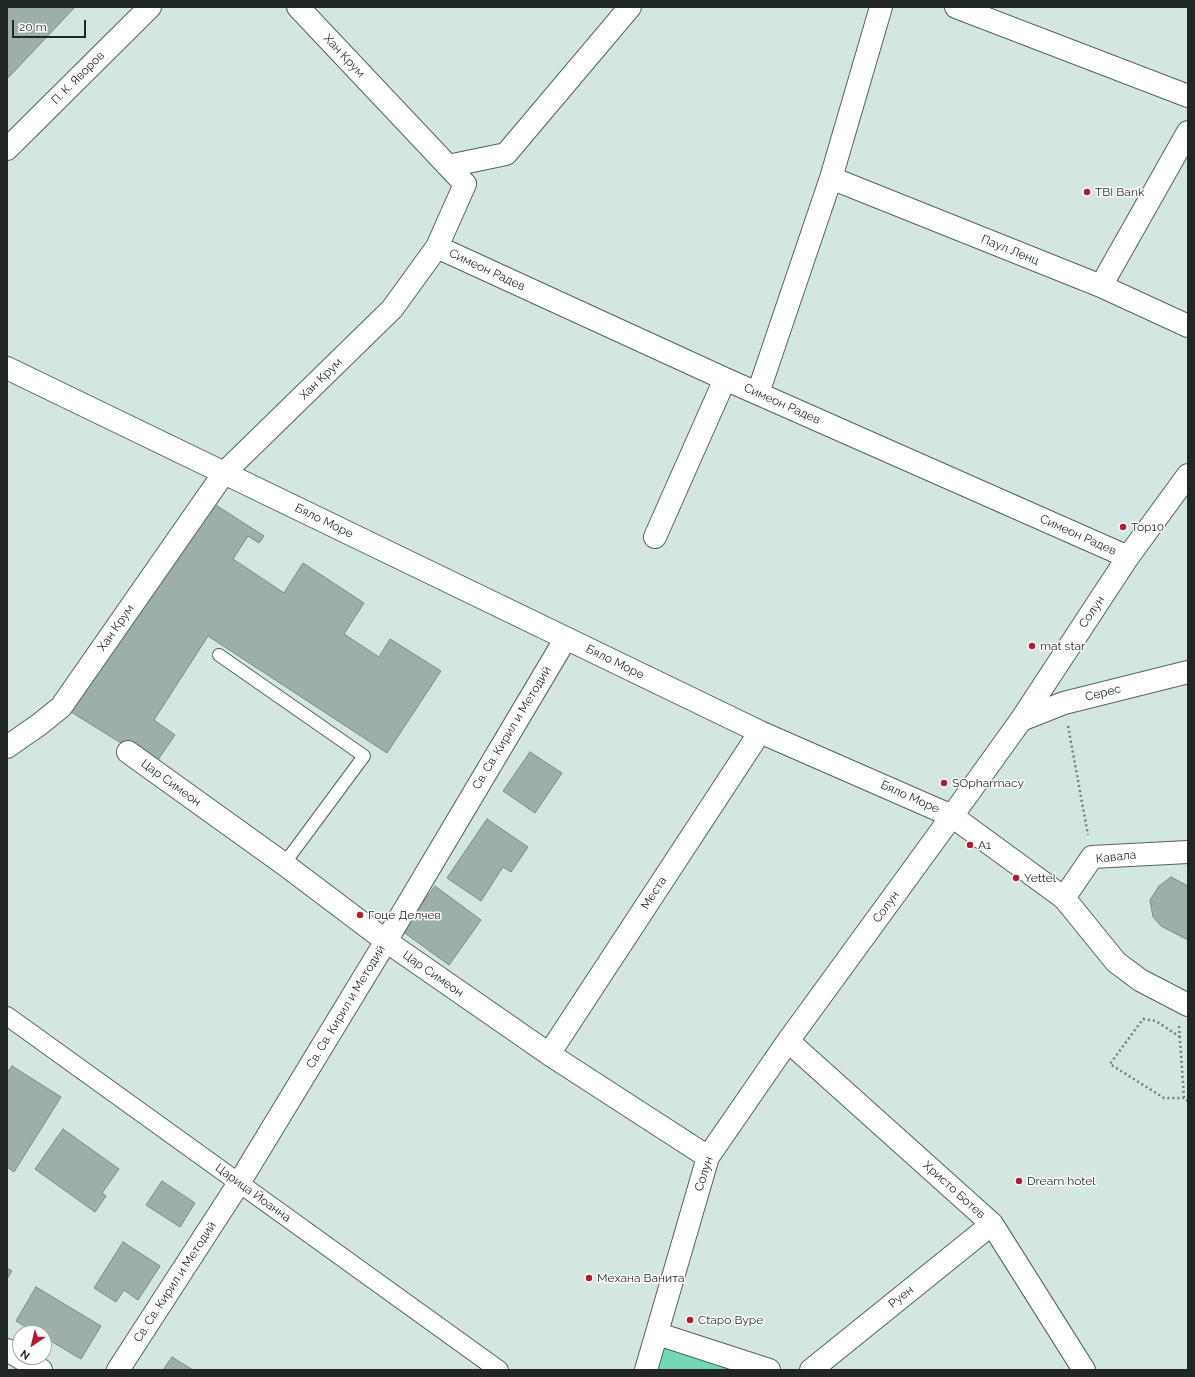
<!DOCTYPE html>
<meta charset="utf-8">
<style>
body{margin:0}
#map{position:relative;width:1195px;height:1377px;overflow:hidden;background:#d3e6df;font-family:Raleway,sans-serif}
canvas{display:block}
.frame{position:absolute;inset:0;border:8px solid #1f2623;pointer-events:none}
.north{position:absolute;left:12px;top:1325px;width:40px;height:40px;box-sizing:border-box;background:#fff;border:1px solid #a5a8a7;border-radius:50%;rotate:215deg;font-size:11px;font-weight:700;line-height:16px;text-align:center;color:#1f2623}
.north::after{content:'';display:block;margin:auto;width:14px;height:18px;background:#b01c33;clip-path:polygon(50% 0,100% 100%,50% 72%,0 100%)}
.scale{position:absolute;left:12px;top:20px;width:74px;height:18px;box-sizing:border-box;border:2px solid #1f2623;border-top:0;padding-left:5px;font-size:12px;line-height:14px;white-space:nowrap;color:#1f2623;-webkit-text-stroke:3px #fff;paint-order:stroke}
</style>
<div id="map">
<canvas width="1195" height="1377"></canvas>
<div class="frame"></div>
<div class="north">N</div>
<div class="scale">20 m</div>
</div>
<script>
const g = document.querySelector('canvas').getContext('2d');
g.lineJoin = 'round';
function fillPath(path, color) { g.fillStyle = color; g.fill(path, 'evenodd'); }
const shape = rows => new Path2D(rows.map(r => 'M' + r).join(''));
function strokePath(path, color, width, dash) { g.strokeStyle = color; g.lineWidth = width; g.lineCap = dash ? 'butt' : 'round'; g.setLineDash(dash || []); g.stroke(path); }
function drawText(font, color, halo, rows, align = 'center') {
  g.font = font + ' Raleway,sans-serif'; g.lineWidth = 3; g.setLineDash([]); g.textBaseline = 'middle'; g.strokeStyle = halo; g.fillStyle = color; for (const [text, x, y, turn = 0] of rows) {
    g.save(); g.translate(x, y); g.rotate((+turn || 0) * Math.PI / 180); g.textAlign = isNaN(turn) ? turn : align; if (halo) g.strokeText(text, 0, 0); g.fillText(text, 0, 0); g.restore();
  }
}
const green = shape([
 [663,1347,737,1370,656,1370]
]);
const building = shape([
 [7,7,75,7,7,79,7,7],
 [208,500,264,536,259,543,248,536,233,559,284,593,303,563,364,603,344,634,379,657,390,639,441,671,387,753,208,636,154,720,175,735,155,764,71,712,208,500],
 [530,752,562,773,535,813,503,791,530,752],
 [487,819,528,847,511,872,503,867,481,901,447,878,487,819],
 [1171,877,1188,886,1188,940,1161,926,1153,917,1150,900,1159,886,1171,877],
 [435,886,481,920,449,965,402,931,435,886],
 [12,1066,61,1097,14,1172,7,1167,7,1073,12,1066],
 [63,1129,119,1169,102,1193,106,1196,95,1212,35,1169,63,1129],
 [162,1181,195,1203,180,1227,146,1205,162,1181],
 [123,1242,160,1266,138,1300,124,1290,116,1302,94,1288,123,1242],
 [7,1268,12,1271,7,1279,7,1268],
 [36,1287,101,1326,81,1359,44,1337,44,1333,36,1333,16,1321,36,1287],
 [172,1357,193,1370,163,1370,172,1357]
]);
const path = shape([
 [1068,726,1088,835],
 [1179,1026,1184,1098,1188,1101],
 [1180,1037,1156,1021,1143,1019,1110,1064,1164,1098,1184,1098]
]);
const service = shape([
 [219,655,364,756,284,864]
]);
const pedestrian = shape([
 [7,1016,499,1370]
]);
const minor = shape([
 [956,7,1188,96],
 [7,149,150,7],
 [448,166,506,154,630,7],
 [831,178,1101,286,1188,326],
 [437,247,725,379,1128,557],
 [1101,286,1188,132],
 [7,368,760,732,952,816,1064,898,1116,962,1140,980,1188,1005],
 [758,393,831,178,881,7],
 [655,537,725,379],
 [1021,720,1064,703,1188,672],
 [7,747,40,724,61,707,224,473,392,309,437,247,465,184,298,7],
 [128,752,284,864,386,941,549,1054,708,1157],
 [1064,898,1092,857,1188,852],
 [788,1041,992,1224,1084,1370],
 [549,1054,760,732],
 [658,1334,769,1370],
 [118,1370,239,1183,386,941,566,638],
 [646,1370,708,1157,788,1041,952,816,1021,720,1128,557,1188,475],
 [811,1370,992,1224]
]);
const tertiary = shape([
 [7,1350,41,1370]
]);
const markers = [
 [1087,192,4,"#b01c33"],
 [1123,527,4,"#b01c33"],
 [1032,646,4,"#b01c33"],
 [944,783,4,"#b01c33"],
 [970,845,4,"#b01c33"],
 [1016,878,4,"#b01c33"],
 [360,915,4,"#b01c33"],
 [1019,1181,4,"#b01c33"],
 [589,1278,4,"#b01c33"],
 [690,1320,4,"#b01c33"]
];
const streetNames = [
 ["Хан Крум",344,56,47],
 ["П. К. Яворов",78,78,-45],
 ["Паул Ленц",1010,250,22],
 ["Симеон Радев",487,270,25],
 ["Хан Крум",321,379,-44],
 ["Симеон Радев",782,404,24],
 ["Бяло Море",324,521,26],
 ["Симеон Радев",1078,535,24],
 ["Солун",1092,612,-56],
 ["Хан Крум",116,628,-55],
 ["Бяло Море",615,662,26],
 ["Серес",1103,693,-14],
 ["Св. Св. Кирил и Методий",512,728,-59],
 ["Цар Симеон",171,783,36],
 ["Бяло Море",910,797,24],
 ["Кавала",1116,857,-6],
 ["Места",654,893,-57],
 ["Солун",886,907,-54],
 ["Цар Симеон",433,974,35],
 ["Св. Св. Кирил и Методий",346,1007,-59],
 ["Солун",704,1174,-72],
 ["Христо Ботев",954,1190,42],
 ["Царица Йоанна",253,1193,36],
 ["Св. Св. Кирил и Методий",175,1282,-57],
 ["Руен",901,1297,-39]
];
const poiNames = [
 ["TBI Bank",1095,192],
 ["Top10",1131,527],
 ["mat star",1040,646],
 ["SOpharmacy",952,783],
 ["A1",978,845],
 ["Yettel",1024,878],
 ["Гоце Делчев",368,915],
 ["Dream hotel",1027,1181],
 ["Механа Ванита",597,1278],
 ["Ctapo Bype",698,1320]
];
fillPath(green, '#73d7b5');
fillPath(building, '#9db0a8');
strokePath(building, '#798b84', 1);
strokePath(service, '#52625c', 14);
strokePath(pedestrian, '#52625c', 20);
strokePath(minor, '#52625c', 24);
strokePath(tertiary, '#52625c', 24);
strokePath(path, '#727e79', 2.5, [2, 3]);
strokePath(service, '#fff', 12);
strokePath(pedestrian, '#fff', 18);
strokePath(minor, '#fff', 22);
strokePath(tertiary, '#fff', 22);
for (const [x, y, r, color] of markers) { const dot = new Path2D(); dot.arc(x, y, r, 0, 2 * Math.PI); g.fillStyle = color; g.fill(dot); strokePath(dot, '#fff', 1.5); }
drawText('12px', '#1f2623', '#fff', streetNames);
drawText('12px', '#1f2623', '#fff', poiNames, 'left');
</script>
